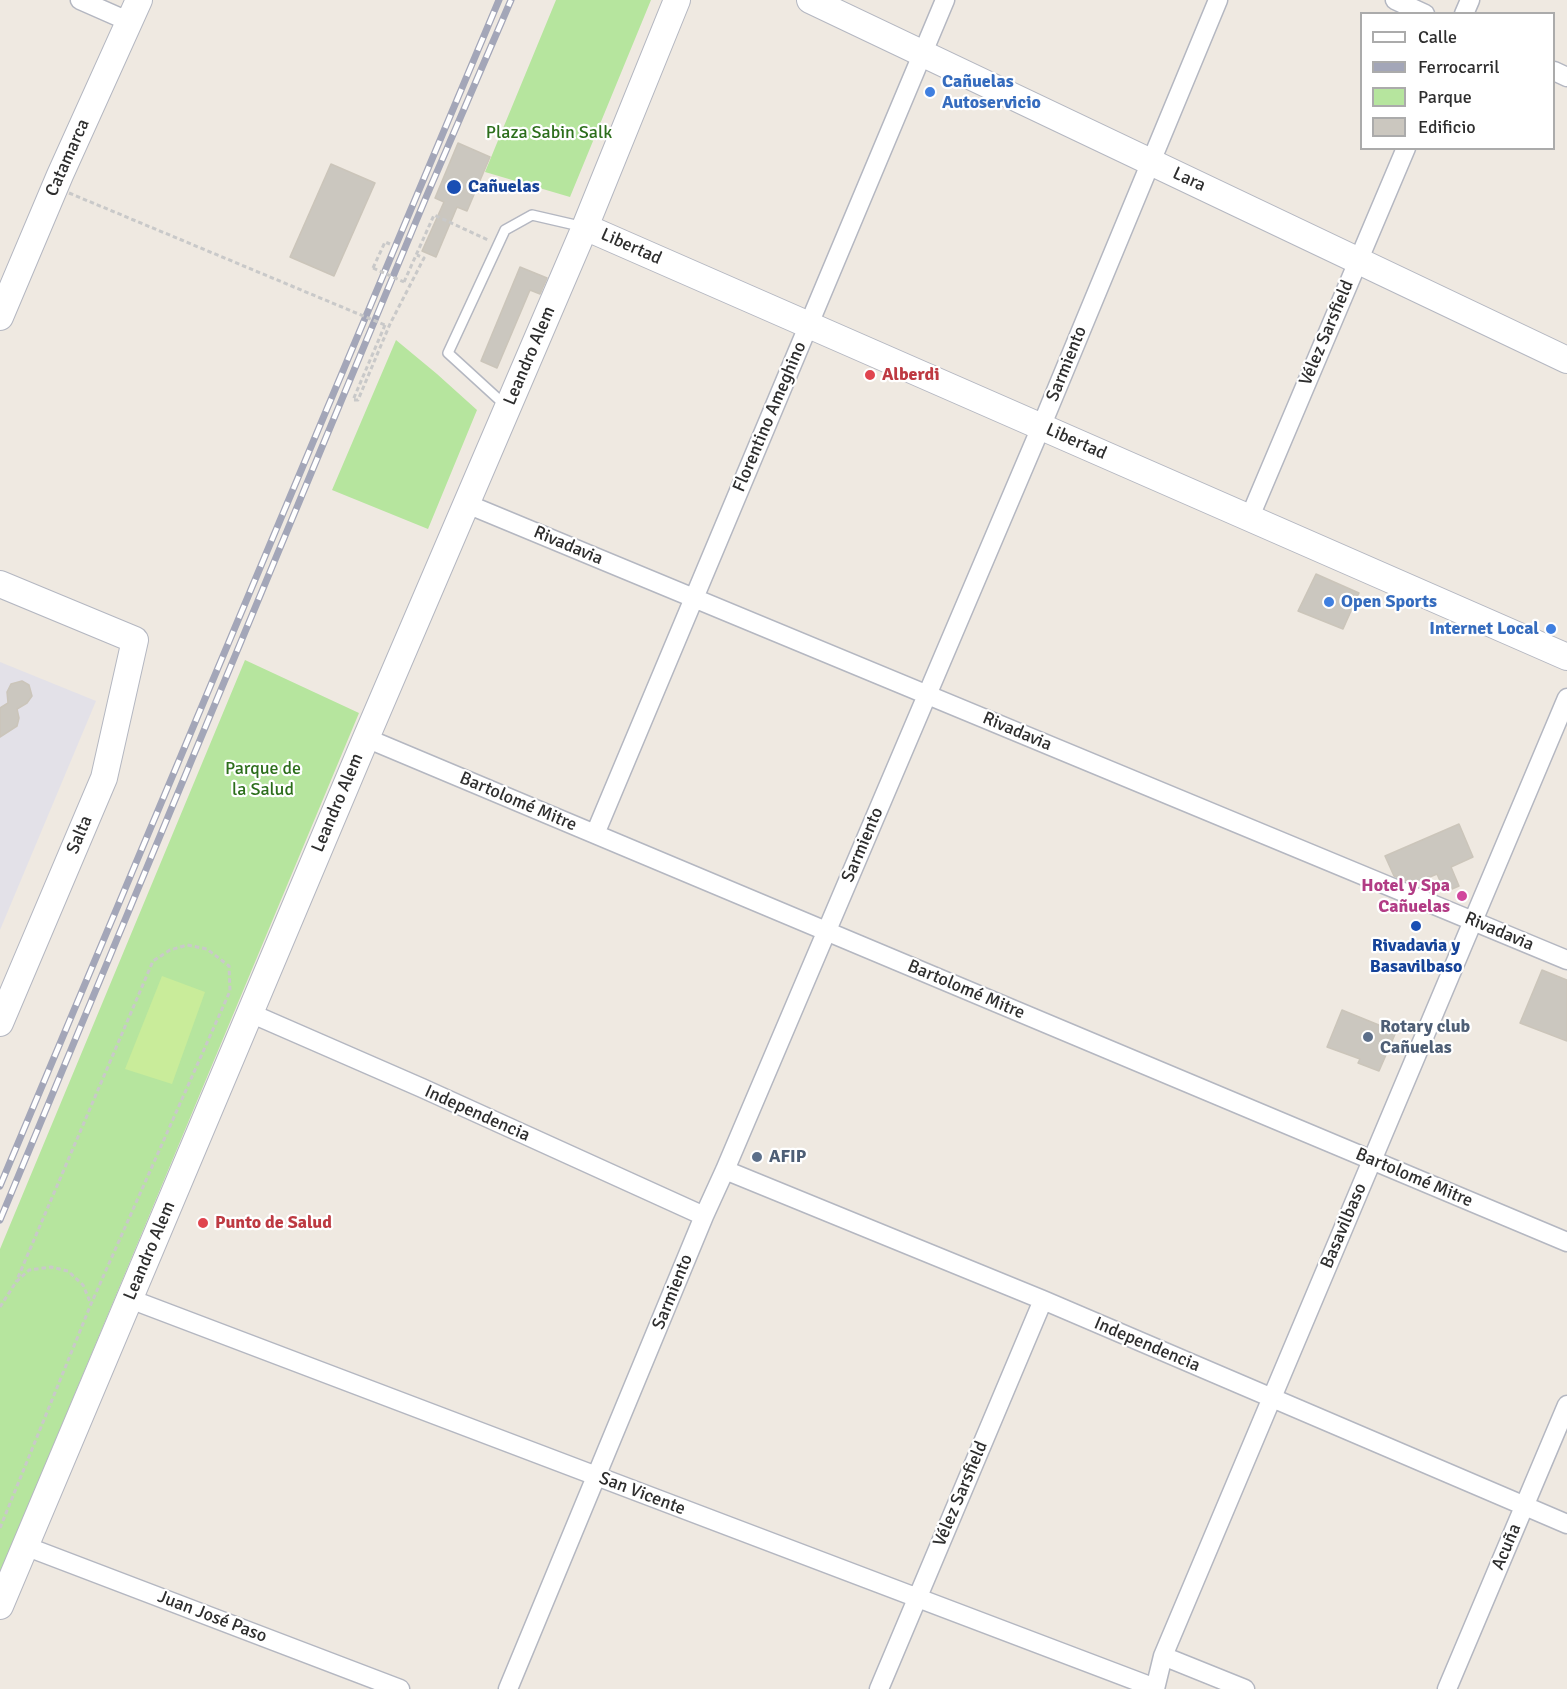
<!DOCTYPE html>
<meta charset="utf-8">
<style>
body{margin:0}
#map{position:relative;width:1567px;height:1689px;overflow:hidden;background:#efe9e1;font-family:Signika,sans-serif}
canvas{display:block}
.legend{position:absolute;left:1360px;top:12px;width:195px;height:138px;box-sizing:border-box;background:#fff;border:2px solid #ababab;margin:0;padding:8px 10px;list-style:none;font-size:18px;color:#2e2e2e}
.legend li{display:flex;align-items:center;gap:12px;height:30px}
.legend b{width:30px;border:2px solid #ababab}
</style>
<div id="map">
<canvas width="1567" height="1689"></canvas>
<ul class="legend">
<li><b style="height:8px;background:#fff"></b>Calle</li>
<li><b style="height:8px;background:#a3a6b8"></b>Ferrocarril</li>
<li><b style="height:16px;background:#b6e59e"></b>Parque</li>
<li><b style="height:16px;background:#cbc7bf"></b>Edificio</li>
</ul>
</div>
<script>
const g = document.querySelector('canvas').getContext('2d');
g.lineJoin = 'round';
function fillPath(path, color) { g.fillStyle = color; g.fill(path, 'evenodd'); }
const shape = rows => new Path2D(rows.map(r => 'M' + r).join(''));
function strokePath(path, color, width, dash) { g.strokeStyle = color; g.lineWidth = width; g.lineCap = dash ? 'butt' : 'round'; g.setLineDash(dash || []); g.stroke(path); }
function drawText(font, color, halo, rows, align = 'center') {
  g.font = font + ' Signika,sans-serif'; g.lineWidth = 4.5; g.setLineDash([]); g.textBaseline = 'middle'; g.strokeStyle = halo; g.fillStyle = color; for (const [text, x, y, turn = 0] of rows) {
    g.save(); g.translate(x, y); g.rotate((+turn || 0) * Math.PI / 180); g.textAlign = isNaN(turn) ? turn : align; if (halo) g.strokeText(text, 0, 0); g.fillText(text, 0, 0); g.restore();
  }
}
const industrial = shape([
 [0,662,96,701,0,930]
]);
const green = shape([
 [556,0,651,0,570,197,485,172],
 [396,340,437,374,477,410,428,529,332,490],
 [245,660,359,713,0,1573,0,1249]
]);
const pitch = shape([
 [162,976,205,992,172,1084,125,1069]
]);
const building = shape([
 [458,143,490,157,467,211,457,207,436,257,422,251,444,202,435,198,458,143],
 [331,164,375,183,334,276,290,257,331,164],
 [520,267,547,278,540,294,530,290,497,368,481,361,520,267],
 [1316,574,1359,593,1343,629,1298,611,1316,574],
 [22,681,29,685,32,696,27,703,17,709,19,718,17,726,0,737,0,708,8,703,7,692,11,684,22,681],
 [1459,824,1473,857,1451,867,1459,886,1445,892,1437,874,1413,884,1394,876,1385,856,1459,824],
 [1542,970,1567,980,1567,1041,1520,1023,1542,970],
 [1342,1010,1396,1032,1379,1071,1358,1063,1360,1059,1327,1047,1342,1010]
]);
const path = shape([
 [373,268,385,242,390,244],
 [404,282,434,215,488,240],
 [385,325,353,400,358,400,390,324,424,258,417,255],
 [0,1307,16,1282,29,1270,51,1267,68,1271,83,1285,91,1304],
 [0,1528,91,1304,230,991,229,966,207,949,187,945,170,950,153,961,16,1282]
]);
const lane = shape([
 [506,406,448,353,505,230,532,215,584,227]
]);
const street = shape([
 [80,0,130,22],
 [1395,0,1425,14],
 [1464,14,1470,0],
 [1554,71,1567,77],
 [467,504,1567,960],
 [1249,519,1406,148],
 [366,738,1567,1242],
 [595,834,945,0],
 [250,1013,422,1088,704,1216],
 [725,1170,1043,1300,1567,1524],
 [130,1299,1155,1688],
 [25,1546,400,1689],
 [1163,1656,1245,1689],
 [508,1689,704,1216,725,1170,1041,427,1218,0],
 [879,1689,1043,1300],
 [1155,1689,1163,1656,1567,698],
 [1447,1689,1567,1405]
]);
const secondary = shape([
 [810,0,1567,360],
 [585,227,1567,657],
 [0,317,60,175,139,0],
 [0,584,135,640,104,778,0,1023],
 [0,1606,366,738,585,227,677,0]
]);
const rail = shape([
 [0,1186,499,0],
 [0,1220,427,195,511,0]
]);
const pathBridge = shape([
 [69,193,385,325],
 [373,268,404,282]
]);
const markers = [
 [930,92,6,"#3f7fe0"],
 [454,187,8,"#1a4fb4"],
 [870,375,6,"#e0444e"],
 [1329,602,6,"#3f7fe0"],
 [1551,629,6,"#3f7fe0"],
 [1462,896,6,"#d1479c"],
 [1416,926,6,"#1a4fb4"],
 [1368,1037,6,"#5c6f8a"],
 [757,1157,6,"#5c6f8a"],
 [203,1223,6,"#e0444e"]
];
const shopNames = [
 ["Cañuelas",942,82],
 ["Autoservicio",942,103],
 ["Open Sports",1341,602],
 ["Internet Local",1539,629,"right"]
];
const parkNames = [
 ["Plaza Sabin Salk",549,133],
 ["Parque de",263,769],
 ["la Salud",263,790]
];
const streetNames = [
 ["Catamarca",68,158,-66],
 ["Lara",1189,180,25],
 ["Libertad",631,247,24],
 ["Vélez Sarsfield",1327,333,-67],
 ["Leandro Alem",530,356,-67],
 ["Sarmiento",1067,364,-68],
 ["Florentino Ameghino",770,417,-67],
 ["Libertad",1076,442,24],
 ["Rivadavia",568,546,23],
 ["Rivadavia",1017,732,23],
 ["Bartolomé Mitre",518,802,23],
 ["Leandro Alem",338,803,-67],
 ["Salta",80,835,-67],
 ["Sarmiento",863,845,-67],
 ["Rivadavia",1499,932,23],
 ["Bartolomé Mitre",966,990,23],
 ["Independencia",477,1114,24],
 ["Bartolomé Mitre",1414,1178,23],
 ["Basavilbaso",1344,1226,-67],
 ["Leandro Alem",150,1251,-67],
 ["Sarmiento",673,1292,-68],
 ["Independencia",1147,1345,23],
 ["San Vicente",642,1494,21],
 ["Vélez Sarsfield",961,1494,-67],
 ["Acuña",1507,1547,-67],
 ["Juan José Paso",212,1617,21]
];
const transitNames = [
 ["Cañuelas",468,187],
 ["Rivadavia y",1416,946,"center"],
 ["Basavilbaso",1416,967,"center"]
];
const healthNames = [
 ["Alberdi",882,375],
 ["Punto de Salud",215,1223]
];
const hotelNames = [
 ["Hotel y Spa",1450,886],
 ["Cañuelas",1450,907]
];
const serviceNames = [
 ["Rotary club",1380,1027],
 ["Cañuelas",1380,1048],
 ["AFIP",769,1157]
];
fillPath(industrial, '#e3e1e8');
fillPath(green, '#b6e59e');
fillPath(pitch, '#c9ec9a');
fillPath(building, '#cbc7bf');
strokePath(building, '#cbc5ba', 1.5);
strokePath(lane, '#b4b7c1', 12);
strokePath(street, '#b4b7c1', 21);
strokePath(secondary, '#b4b7c1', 28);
strokePath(path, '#c9c9c9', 3, [4.5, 3]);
strokePath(lane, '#fff', 9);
strokePath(street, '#fff', 18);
strokePath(secondary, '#fff', 26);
strokePath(rail, '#a3a6b8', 7);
strokePath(rail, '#fff', 4.5, [14]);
strokePath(pathBridge, '#c9c9c9', 3, [4.5, 3]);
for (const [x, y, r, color] of markers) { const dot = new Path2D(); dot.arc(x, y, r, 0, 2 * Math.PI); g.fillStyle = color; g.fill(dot); strokePath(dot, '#fff', 2); }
drawText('bold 18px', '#366cbe', '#fff', shopNames, 'left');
drawText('18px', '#2c6e1b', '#fff', parkNames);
drawText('18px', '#2e2e2e', '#fff', streetNames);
drawText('bold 18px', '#164399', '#fff', transitNames, 'left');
drawText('bold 18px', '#be3a42', '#fff', healthNames, 'left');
drawText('bold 18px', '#b23c85', '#fff', hotelNames, 'right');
drawText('bold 18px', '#4e5e75', '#fff', serviceNames, 'left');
</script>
